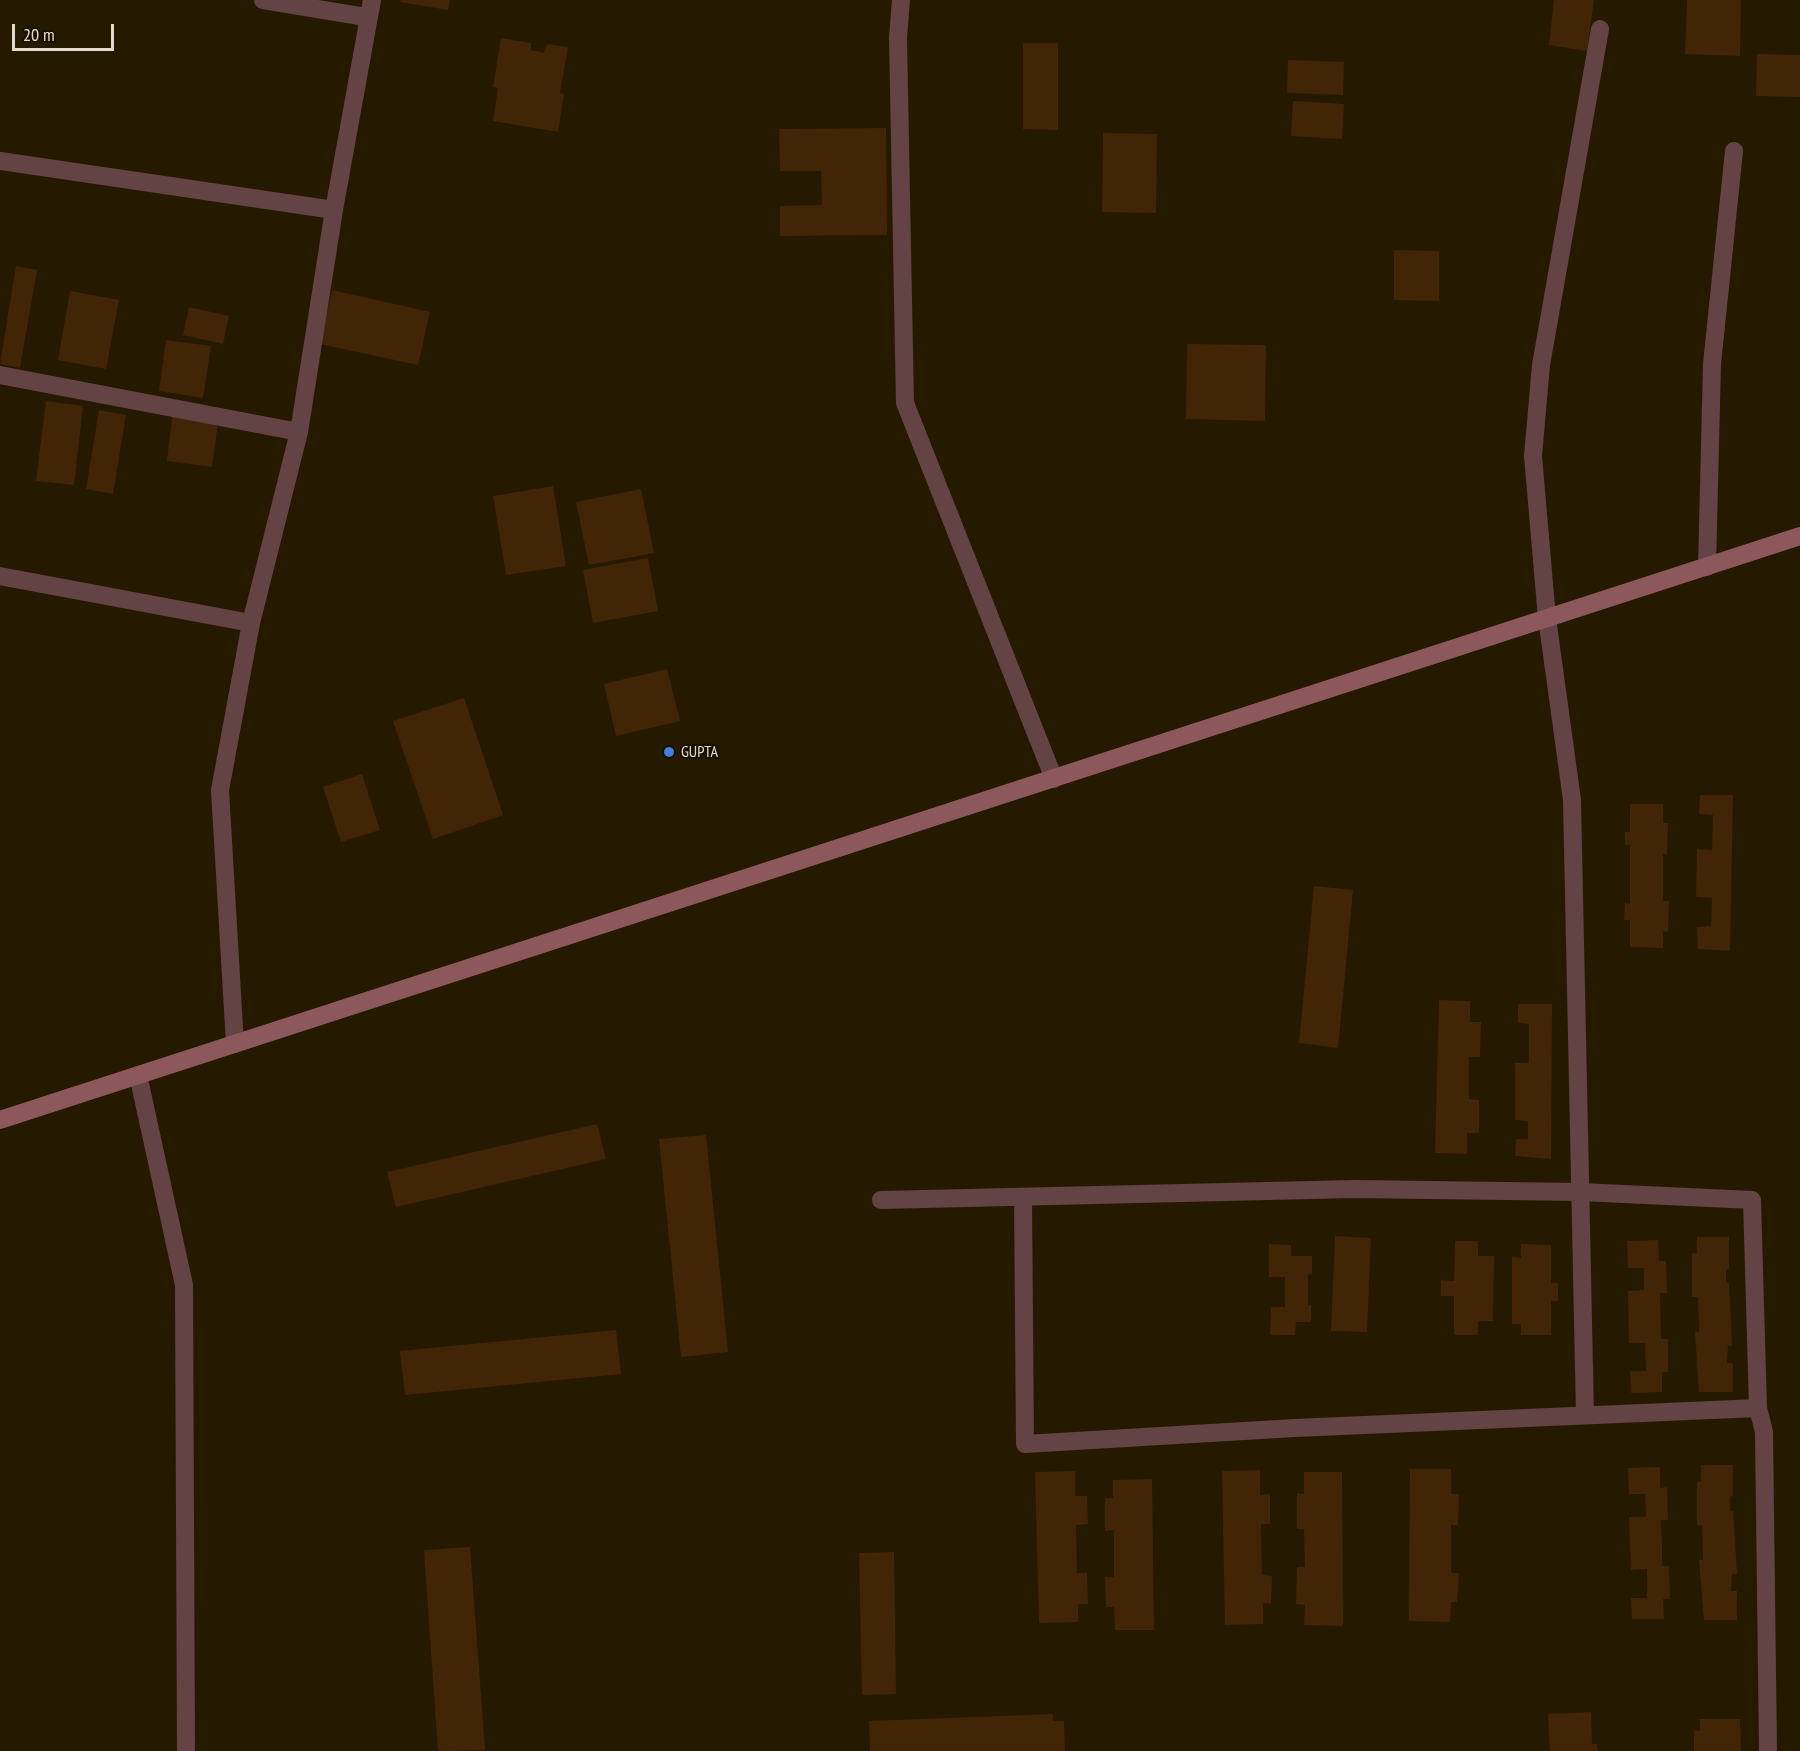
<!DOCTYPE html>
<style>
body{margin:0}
#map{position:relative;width:1800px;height:1751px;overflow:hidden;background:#251900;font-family:"PT Sans Narrow",sans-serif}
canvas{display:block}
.scale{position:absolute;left:12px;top:24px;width:102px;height:27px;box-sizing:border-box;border:3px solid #e4dccb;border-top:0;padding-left:8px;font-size:18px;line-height:21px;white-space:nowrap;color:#e4dccb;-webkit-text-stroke:4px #191000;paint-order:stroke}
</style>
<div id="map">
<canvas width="1800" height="1751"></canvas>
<div class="scale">20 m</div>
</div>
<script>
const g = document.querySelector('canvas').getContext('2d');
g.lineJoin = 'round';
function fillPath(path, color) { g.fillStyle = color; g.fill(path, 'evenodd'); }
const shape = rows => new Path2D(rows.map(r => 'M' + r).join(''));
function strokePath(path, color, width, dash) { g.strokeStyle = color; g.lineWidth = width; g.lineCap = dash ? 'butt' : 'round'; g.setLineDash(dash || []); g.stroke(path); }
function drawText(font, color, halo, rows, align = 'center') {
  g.font = font + ' "PT Sans Narrow",sans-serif'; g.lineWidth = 4.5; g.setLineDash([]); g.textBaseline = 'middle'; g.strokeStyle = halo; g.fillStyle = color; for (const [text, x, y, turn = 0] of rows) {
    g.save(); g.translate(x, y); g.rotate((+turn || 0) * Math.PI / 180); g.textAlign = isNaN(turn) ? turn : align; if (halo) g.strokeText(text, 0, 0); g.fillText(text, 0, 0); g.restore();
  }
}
const building = shape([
 [401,0,450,0,448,10,400,2],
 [1554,0,1594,0,1587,51,1549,45],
 [1687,0,1741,0,1740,56,1685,54],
 [501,38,531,43,531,50,544,53,547,44,568,47,560,93,564,94,558,132,493,121,498,88,493,87],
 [1023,43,1058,43,1058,130,1023,129],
 [1757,54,1800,55,1800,97,1756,96],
 [1288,60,1344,62,1343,95,1287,93],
 [1293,101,1344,104,1342,139,1291,136],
 [886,128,887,235,780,236,780,206,822,205,821,171,780,171,779,129],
 [1103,133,1157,134,1156,213,1102,212],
 [1394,250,1439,251,1439,301,1394,300],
 [16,266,37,270,20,368,0,364],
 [332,290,430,312,418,365,320,344],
 [70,291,119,300,106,369,58,360],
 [189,307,229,316,223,344,183,335],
 [166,340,211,346,203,398,159,391],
 [1187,344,1266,345,1265,421,1186,419],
 [46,401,83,406,74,485,36,481],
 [173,409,219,415,212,467,167,461],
 [99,410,126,415,113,494,86,489],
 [553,486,566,566,506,575,493,496],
 [641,489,654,553,589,565,576,502],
 [648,558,658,611,593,623,583,570],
 [667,669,680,721,616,736,604,684],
 [464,698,503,815,433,839,393,721],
 [362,774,380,830,341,842,323,787],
 [1700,795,1733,795,1730,951,1698,949,1697,927,1711,926,1712,898,1696,897,1697,849,1712,850,1713,815,1699,814],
 [1630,804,1663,804,1663,823,1668,823,1667,854,1663,854,1663,901,1669,901,1668,932,1663,931,1663,948,1630,947,1630,920,1624,920,1625,903,1630,904,1630,845,1625,845,1625,832,1630,832],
 [1314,886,1353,890,1338,1048,1299,1043],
 [1439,1000,1470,1001,1470,1022,1481,1022,1480,1057,1469,1057,1469,1099,1479,1100,1479,1133,1467,1133,1467,1154,1435,1153],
 [1518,1004,1552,1004,1551,1159,1515,1156,1516,1139,1528,1139,1528,1121,1515,1120,1515,1063,1529,1063,1529,1024,1518,1023],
 [597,1124,606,1159,396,1207,387,1172],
 [706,1135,728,1352,681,1357,659,1139],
 [1335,1236,1371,1238,1367,1332,1331,1331],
 [1697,1237,1729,1237,1729,1269,1726,1269,1726,1283,1729,1283,1732,1346,1728,1346,1727,1363,1733,1363,1733,1392,1699,1392,1695,1332,1699,1332,1698,1297,1692,1297,1692,1253,1697,1254],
 [1658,1240,1659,1261,1666,1261,1667,1293,1660,1293,1661,1339,1668,1339,1668,1372,1662,1372,1662,1392,1631,1393,1630,1371,1646,1371,1645,1343,1629,1343,1628,1291,1644,1290,1644,1268,1628,1268,1627,1241],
 [1455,1241,1478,1241,1478,1256,1494,1256,1493,1321,1478,1321,1478,1335,1454,1335,1454,1296,1441,1296,1441,1280,1454,1281],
 [1269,1244,1291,1245,1291,1256,1312,1256,1312,1274,1308,1275,1308,1305,1311,1305,1311,1322,1296,1322,1295,1335,1270,1335,1271,1307,1285,1307,1285,1277,1269,1277],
 [1521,1244,1551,1245,1551,1283,1558,1283,1558,1301,1551,1301,1551,1335,1521,1335,1521,1324,1512,1324,1512,1257,1521,1258],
 [616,1330,621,1374,405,1395,400,1351],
 [1701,1465,1733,1465,1733,1496,1730,1497,1730,1511,1733,1511,1737,1574,1732,1574,1731,1591,1737,1591,1737,1620,1704,1620,1699,1560,1703,1560,1702,1526,1697,1525,1697,1482,1701,1481],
 [1660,1467,1660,1488,1667,1487,1668,1520,1661,1520,1662,1543,1662,1566,1669,1566,1670,1599,1663,1599,1664,1619,1632,1619,1631,1598,1647,1598,1647,1569,1631,1570,1629,1517,1646,1517,1645,1494,1629,1494,1628,1468],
 [1410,1469,1451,1469,1451,1494,1459,1494,1458,1525,1451,1525,1451,1573,1459,1573,1457,1602,1451,1602,1450,1622,1409,1621],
 [1260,1470,1260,1495,1270,1494,1270,1524,1261,1524,1262,1575,1272,1576,1271,1604,1263,1603,1263,1624,1225,1625,1222,1471],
 [1075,1471,1075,1496,1087,1496,1088,1524,1076,1525,1077,1573,1087,1573,1088,1604,1078,1604,1078,1622,1039,1623,1035,1472],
 [1304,1472,1342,1472,1343,1626,1304,1625,1305,1605,1296,1604,1297,1567,1305,1567,1304,1529,1297,1529,1297,1493,1304,1494],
 [1152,1479,1154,1630,1115,1630,1114,1607,1106,1607,1105,1577,1114,1577,1114,1530,1105,1531,1105,1498,1113,1498,1113,1480],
 [470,1547,485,1750,438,1751,424,1550],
 [894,1552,896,1694,862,1695,859,1553],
 [1591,1712,1592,1744,1597,1744,1598,1751,1550,1751,1548,1714],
 [1053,1714,1053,1721,1064,1721,1065,1751,870,1751,869,1721],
 [1700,1719,1740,1719,1741,1751,1694,1751,1694,1730,1700,1731]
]);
const street = shape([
 [263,0,366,17],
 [901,0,898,38,905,403,1054,779],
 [0,161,334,210],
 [0,375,299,432],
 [1707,567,1712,364,1734,151],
 [0,576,251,623],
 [235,1044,220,790,251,623,299,432,334,210,372,0],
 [138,1075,184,1285,186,1751],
 [1023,1197,1025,1444,1295,1428,1758,1408],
 [881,1200,1354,1189,1581,1192,1752,1200,1758,1408,1764,1432,1768,1751],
 [1585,1415,1572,800,1547,618,1533,456,1541,365,1600,29]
]);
const secondary = shape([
 [0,1120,1800,536]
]);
const markers = [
 [669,752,6,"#3f7fe0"]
];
const poiNames = [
 ["GUPTA",681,752]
];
fillPath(building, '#422507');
strokePath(street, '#634344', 18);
strokePath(secondary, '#8c585c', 18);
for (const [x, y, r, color] of markers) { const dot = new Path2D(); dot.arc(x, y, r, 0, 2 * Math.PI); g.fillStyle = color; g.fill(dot); strokePath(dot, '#191000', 2); }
drawText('16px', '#e4dccb', '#191000', poiNames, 'left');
</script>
